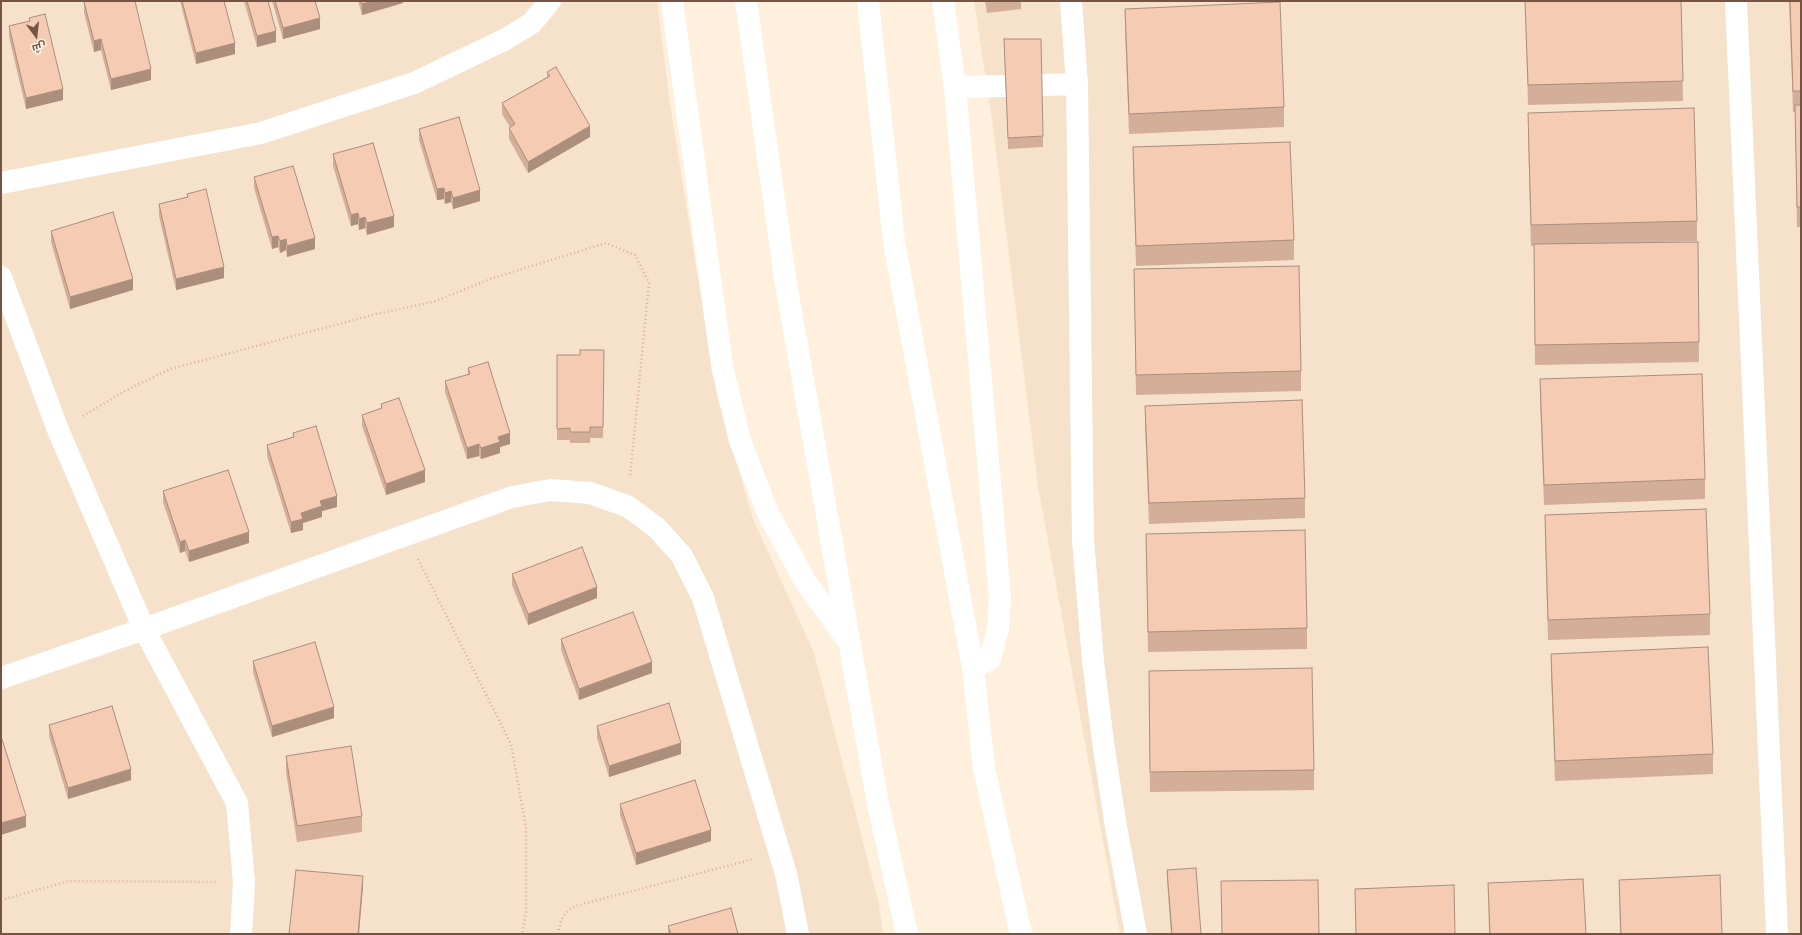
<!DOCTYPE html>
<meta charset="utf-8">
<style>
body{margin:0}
#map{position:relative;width:1802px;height:935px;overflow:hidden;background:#fef0dd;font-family:"PT Sans",Cairo,sans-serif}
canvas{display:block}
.frame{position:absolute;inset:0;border:2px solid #755444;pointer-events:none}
.north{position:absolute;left:16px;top:16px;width:40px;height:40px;-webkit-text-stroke:3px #fff4e5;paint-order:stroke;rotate:165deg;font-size:11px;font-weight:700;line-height:16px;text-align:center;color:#755444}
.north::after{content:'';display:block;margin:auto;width:14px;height:18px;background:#755444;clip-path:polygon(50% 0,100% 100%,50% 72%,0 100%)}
</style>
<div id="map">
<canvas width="1802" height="935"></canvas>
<div class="frame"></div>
<div class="north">ش</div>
</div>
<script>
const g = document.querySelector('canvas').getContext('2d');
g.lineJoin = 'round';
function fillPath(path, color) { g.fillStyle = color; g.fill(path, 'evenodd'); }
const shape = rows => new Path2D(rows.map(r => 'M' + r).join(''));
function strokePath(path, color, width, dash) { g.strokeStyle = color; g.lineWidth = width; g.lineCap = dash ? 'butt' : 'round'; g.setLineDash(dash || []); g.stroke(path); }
const residential = shape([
 [1,1,657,1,670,104,717,396,753,519,814,653,879,904,883,934,1,934],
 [974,1,1801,1,1801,934,1120,934,1038,486,992,119]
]);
const path = shape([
 [83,416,125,391,170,369,376,314,433,302,493,278,606,243,635,255,649,283,630,477],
 [418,559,511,744,526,828,526,913,522,934],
 [1,900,69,881,216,882],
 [558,934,561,921,566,912,575,906,754,859]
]);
const minor = shape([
 [672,1,722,366,740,441,768,513,805,581,846,638],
 [746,1,785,278,878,804,907,934],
 [868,1,894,242,973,668,984,768,1021,934],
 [943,1,955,87,1000,597,998,628,990,659,973,668],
 [1071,1,1077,84,1083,540,1093,661,1104,749,1116,827,1136,934],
 [1736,1,1777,934],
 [1042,85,1077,84],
 [955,87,1006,86],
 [1,183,261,133,414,83,506,39,532,23,550,1],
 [1,277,58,430,144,629,237,803,244,882,241,934],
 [1,678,144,629,512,497,550,490,590,493,627,506,657,528,682,556,703,598,786,874,798,934]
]);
const wall = shape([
 [180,1,224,1,235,54,196,64],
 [244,1,268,1,276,42,257,47],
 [272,1,315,1,320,29,283,39],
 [358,1,403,1,403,3,362,15],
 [985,1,1021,1,1021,9,987,13],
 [1525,1,1681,1,1683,101,1528,105],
 [1789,1,1801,1,1801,227,1797,227,1795,112,1793,112],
 [84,2,151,80,111,90,101,50,94,52,84,13],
 [1125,9,1284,107,1284,127,1129,134,1125,29],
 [29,18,63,100,26,109,9,37,9,26,29,21],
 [1004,39,1043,136,1043,147,1008,149],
 [547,72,590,137,528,173,509,139,509,128,510,127,502,114,502,103,547,77],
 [1528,113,1697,221,1697,241,1618,243,1698,242,1699,362,1535,365,1534,246,1531,246,1528,133],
 [419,129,480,201,453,209,451,202,445,204,444,199,437,200,419,140],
 [1133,147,1294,240,1294,260,1136,266,1133,168],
 [333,154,394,227,367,235,365,228,359,230,358,224,351,226,333,166],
 [254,177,315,249,287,257,286,250,280,253,278,247,272,249,254,188],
 [187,194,224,278,176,290,159,216,159,204,187,197],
 [51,231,133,290,70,309,51,242],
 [1134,269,1301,371,1301,391,1136,395],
 [604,350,603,438,590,438,590,443,570,443,570,440,557,440,557,355,580,355],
 [468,368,510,444,500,447,500,453,481,459,479,456,467,459,445,392,445,381,468,374],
 [1540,379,1705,479,1705,499,1544,505,1540,399],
 [381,404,425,482,386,495,362,426,362,415,381,408],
 [1145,406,1305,498,1305,518,1149,524,1145,426],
 [293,433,337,507,322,511,322,517,303,523,303,530,291,533,267,456,267,445,293,437],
 [163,491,249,543,189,562,185,551,180,553,163,502],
 [1545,515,1710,614,1710,635,1548,640,1545,535],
 [1146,534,1307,628,1307,649,1148,652],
 [512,574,597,598,528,625,512,585],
 [561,639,652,673,579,700,561,650],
 [1551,654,1713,754,1713,774,1555,781,1551,674],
 [253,661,334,718,272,737,253,672],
 [1149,691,1314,770,1314,790,1150,792],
 [49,725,131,780,68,799,49,736],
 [597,726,681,754,609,777,597,738],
 [286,756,362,816,362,832,297,842,286,772],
 [620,804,711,841,636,865,620,815],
 [1167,870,1201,934,1171,934,1167,881],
 [1619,880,1722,934,1620,934],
 [1488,883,1586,934,1489,934],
 [1355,889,1455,934,1356,934],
 [668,926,738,934,668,934]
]);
const shadedWall = shape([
 [373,1,403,1,403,3,362,15,362,4],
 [320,18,320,29,283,39,283,28],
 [276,31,276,42,257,47,257,36],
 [101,39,101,50,94,52,94,41],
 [235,43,235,54,196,64,196,53],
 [151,69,151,80,111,90,111,79],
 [63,89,63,100,26,109,26,98],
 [590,126,590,137,528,173,528,162],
 [444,188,444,199,437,200,437,189],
 [480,190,480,201,453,209,453,198],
 [451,191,451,202,445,204,445,193],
 [358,213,358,224,351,226,351,215],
 [394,216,394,227,367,235,367,223],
 [365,217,365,228,359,230,359,219],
 [278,236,278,247,272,249,272,237],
 [315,238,315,249,287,257,287,246],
 [286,239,286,250,280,253,280,241],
 [224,267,224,278,176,290,176,279],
 [133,279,133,290,70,309,70,297],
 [510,433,510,444,500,447,500,453,481,459,481,448,498,437],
 [479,444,479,456,467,459,467,448],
 [425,470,425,482,386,495,386,484],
 [337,496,337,507,322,511,322,517,303,523,303,530,291,533,291,522,301,513,320,501],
 [249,532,249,543,189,562,189,551],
 [185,540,185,551,180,553,180,542],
 [597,587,597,598,528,625,528,614],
 [652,662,652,673,579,700,579,689],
 [334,707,334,718,272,737,272,726],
 [681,743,681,754,609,777,609,766],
 [131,769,131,780,68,799,68,788],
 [26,816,26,827,1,835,1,823],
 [711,830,711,841,636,865,636,853],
 [363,876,363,887,359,934,358,934]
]);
const building = shape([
 [87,1,135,1,151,69,111,79,101,39,94,41,84,2,87,1],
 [182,1,224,1,235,43,196,53,182,1],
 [247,1,268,1,276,31,257,36,247,1],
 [275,1,315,1,320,18,283,28,275,1],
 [361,1,373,1,362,4,361,1],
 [1525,1,1681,1,1683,81,1528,85,1525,1],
 [1790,1,1801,1,1801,91,1793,91,1790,1],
 [1280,2,1284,107,1129,114,1125,9,1280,2],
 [45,14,63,89,26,98,9,26,30,21,29,18,45,14],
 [1004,39,1041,39,1043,136,1008,138,1004,39],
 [556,67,590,126,528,162,509,128,515,124,502,103,550,76,547,72,556,67],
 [1795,105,1801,105,1801,207,1797,207,1795,105],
 [1694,108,1697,221,1531,225,1528,113,1694,108],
 [459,117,480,190,453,198,451,191,445,193,444,188,437,189,419,129,459,117],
 [1290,142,1294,240,1136,246,1133,147,1290,142],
 [373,143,394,216,367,223,365,217,359,219,358,213,351,215,333,154,373,143],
 [293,166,315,238,287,246,286,239,280,241,278,236,272,237,254,177,293,166],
 [206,189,224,267,176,279,159,204,188,197,187,194,206,189],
 [113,212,133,279,70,297,51,231,113,212],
 [1698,242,1699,342,1535,345,1534,244,1698,242],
 [1299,266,1301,371,1136,375,1134,269,1299,266],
 [580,350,604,350,603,427,590,427,590,432,570,432,570,428,557,429,557,355,580,355,580,350],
 [488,362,510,433,498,437,500,442,481,448,479,444,467,448,445,381,470,374,468,368,488,362],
 [1702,374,1705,479,1544,485,1540,379,1702,374],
 [399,398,425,470,386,484,362,415,382,408,381,404,399,398],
 [1302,400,1305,498,1149,503,1145,406,1302,400],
 [316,426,337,496,320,501,322,506,301,513,303,519,291,522,267,445,294,437,293,433,316,426],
 [228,470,249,532,189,551,185,540,180,542,163,491,228,470],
 [1706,509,1710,614,1548,620,1545,515,1706,509],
 [1305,530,1307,628,1148,632,1146,534,1305,530],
 [582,547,597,587,528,614,512,574,582,547],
 [633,612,652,662,579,689,561,639,633,612],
 [315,642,334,707,272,726,253,661,315,642],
 [1708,647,1713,754,1555,761,1551,654,1708,647],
 [1312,668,1314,770,1150,772,1149,671,1312,668],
 [669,703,681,743,609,766,597,726,669,703],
 [112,706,131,769,68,788,49,725,112,706],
 [1,739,2,739,26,816,1,823,1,739],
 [351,746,362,816,297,826,286,756,351,746],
 [695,780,711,830,636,853,620,804,695,780],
 [1196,868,1201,934,1172,934,1167,870,1196,868],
 [296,870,363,876,358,934,289,934,296,870],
 [1720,875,1722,934,1621,934,1619,880,1720,875],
 [1583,879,1586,934,1490,934,1488,883,1583,879],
 [1318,880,1319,934,1222,934,1221,881,1318,880],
 [1454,885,1455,934,1356,934,1355,889,1454,885],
 [731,908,738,934,671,934,668,926,731,908]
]);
fillPath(residential, '#f6e1cb');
strokePath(path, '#daae97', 2.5, [1, 3]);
strokePath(minor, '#fff', 22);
fillPath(wall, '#d3af9a');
fillPath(shadedWall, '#ac8e7d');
fillPath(building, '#f5cbb3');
strokePath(building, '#ac8e7d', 1);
</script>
